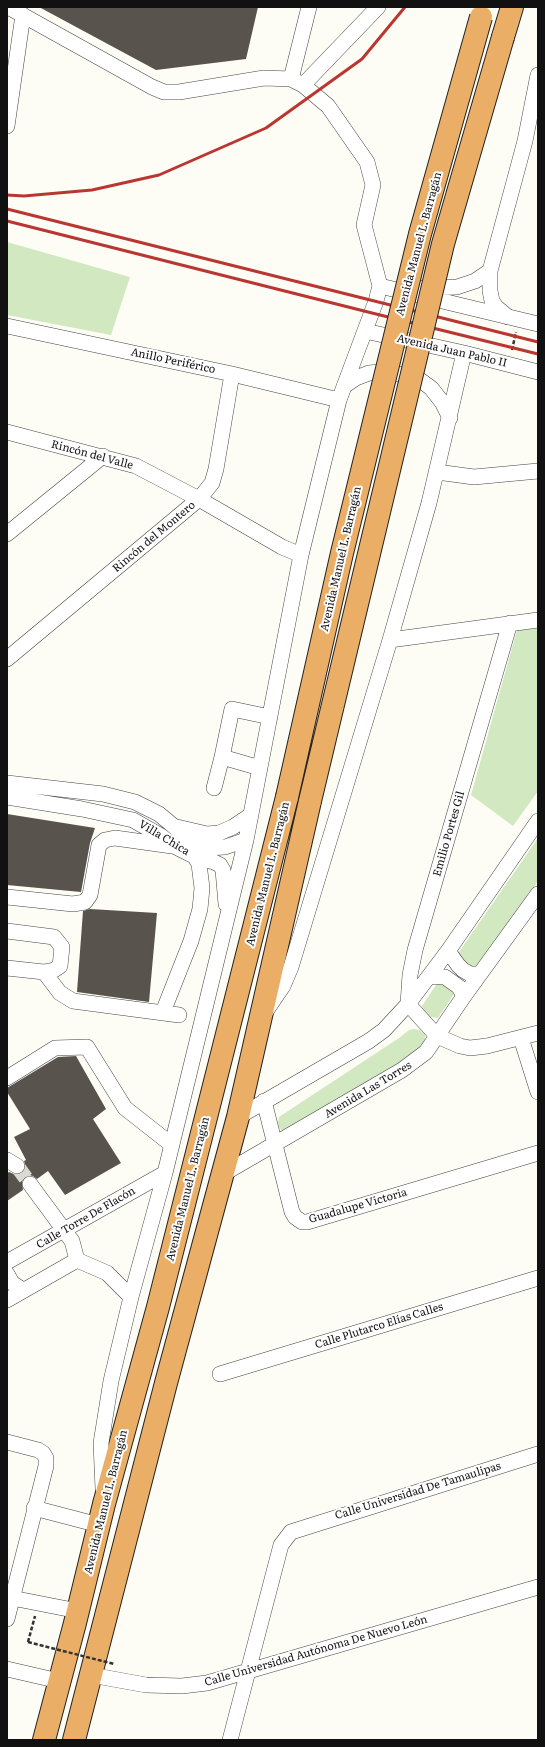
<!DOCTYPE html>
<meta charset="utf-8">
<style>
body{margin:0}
#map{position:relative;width:545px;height:1747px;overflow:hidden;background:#fefdf5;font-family:Literata,serif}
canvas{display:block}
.frame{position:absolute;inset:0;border:8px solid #111;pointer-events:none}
</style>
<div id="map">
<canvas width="545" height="1747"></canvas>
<div class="frame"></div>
</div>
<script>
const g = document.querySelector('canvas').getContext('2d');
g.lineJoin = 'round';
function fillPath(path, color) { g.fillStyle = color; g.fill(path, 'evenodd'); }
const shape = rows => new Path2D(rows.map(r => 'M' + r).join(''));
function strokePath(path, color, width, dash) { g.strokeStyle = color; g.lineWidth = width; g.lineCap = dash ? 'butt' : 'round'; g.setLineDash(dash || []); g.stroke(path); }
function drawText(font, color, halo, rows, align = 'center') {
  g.font = font + ' Literata,serif'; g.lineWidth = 4; g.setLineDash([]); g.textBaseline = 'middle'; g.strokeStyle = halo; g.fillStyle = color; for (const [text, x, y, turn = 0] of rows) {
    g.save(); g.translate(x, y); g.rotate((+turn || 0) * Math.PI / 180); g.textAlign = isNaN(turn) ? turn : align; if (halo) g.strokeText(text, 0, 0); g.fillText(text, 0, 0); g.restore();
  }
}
const green = shape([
 [7,242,130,277,111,335,7,315],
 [538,628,538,791,513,826,471,795,517,630],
 [538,838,538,881,480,965,471,967,465,965,459,957,459,952],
 [438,982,450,984,454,994,438,1018,430,1017,424,1012,422,1006],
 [414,1029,420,1030,425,1035,425,1042,408,1061,287,1132,282,1131,279,1127,278,1123,279,1117,399,1038,409,1030]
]);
const building = shape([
 [39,7,258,7,246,59,156,70],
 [7,814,95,828,90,843,81,892,7,885],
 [90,909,157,913,149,1002,77,992,83,911],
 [76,1056,106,1109,93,1119,121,1163,65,1195,48,1171,37,1179,33,1176,29,1175,22,1181,23,1190,7,1201,7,1173,9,1172,16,1175,21,1174,26,1167,24,1161,26,1160,14,1137,30,1129,7,1092,7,1088,58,1057]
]);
const minorTunnel = shape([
 [17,1166,30,1184]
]);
const path = shape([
 [512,350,516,332],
 [28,1642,35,1616]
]);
const minor = shape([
 [8,7,152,87,164,92,179,92,264,78,291,79,303,85,328,106,367,162,373,185,364,225,380,286,376,301,339,400,301,555,246,840,165,1173,131,1297,111,1381,101,1443,103,1489],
 [291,79,309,7],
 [303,85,378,7],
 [7,126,23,15],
 [380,286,538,324],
 [423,288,457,287,475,281,490,271],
 [508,317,496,307,492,301,490,291,490,271,525,141,538,75],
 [7,326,232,374,339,400],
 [365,331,464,353,538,372],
 [344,386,356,378,369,373,380,372,399,374,420,380,431,388,442,402,450,418],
 [7,432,136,466,199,499,282,547,301,555],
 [437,472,474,477,538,471],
 [7,534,103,456],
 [510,623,415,950,410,975,408,1004,437,1036,460,1046,470,1048,487,1046,538,1033],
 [390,640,538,620],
 [7,659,199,499,212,483,216,469,232,374],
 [260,768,222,757,232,709,270,717],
 [7,783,103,794,135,802,159,814,189,839,199,846,206,848,225,847,246,840],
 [214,788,222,757],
 [7,797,82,809,133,820,161,836,174,846,200,859,214,862,220,865,223,870,226,904],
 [177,827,207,834,219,833,233,827,251,815],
 [7,897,73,904,85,902,90,895,99,845,105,840,115,838,172,846],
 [7,931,54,937,62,947,60,966,54,970,44,972,7,968],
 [448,951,458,965,463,970,470,974,480,974],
 [44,972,60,993,73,1001,179,1015],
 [429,976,445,977,459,987,464,996],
 [266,1011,283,986,291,967,390,640,429,503,464,353],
 [163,1012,191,941,200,909,202,888,199,864,195,857],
 [521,1038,538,1092],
 [7,1078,55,1048,87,1047,125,1108,172,1145],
 [264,1101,292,1212,295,1217,302,1222,307,1222,538,1153],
 [238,1117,369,1041,384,1030,408,1004,448,951,538,821],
 [7,1160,17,1166],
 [223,1174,402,1070,426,1052,464,996,538,894],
 [30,1184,72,1241,77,1260],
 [7,1262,165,1173],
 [7,1274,12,1283,23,1290],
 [7,1300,77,1260,107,1273,131,1297],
 [220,1374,538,1278],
 [7,1442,38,1450,43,1453,46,1458,46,1466,7,1619],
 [34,1508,99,1525],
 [12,1598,78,1611],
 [7,1669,59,1681],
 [91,1675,146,1685,182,1686,207,1683,538,1587],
 [230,1740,281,1545,291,1532,538,1454]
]);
const highway = shape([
 [503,37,512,7],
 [44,1740,75,1623,104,1504,158,1307,287,797],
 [74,1740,166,1383,238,1117,310,801]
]);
const rail = shape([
 [7,195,24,196,92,190,159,175,266,128,362,59,405,7],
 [7,209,538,342],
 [7,221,372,313,538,354]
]);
const pathBridge = shape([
 [28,1642,114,1664]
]);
const highwayBridge = shape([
 [287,797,342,553,420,234,481,17],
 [310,801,443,244,503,37]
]);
const streetNames = [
 ["Avenida Manuel L. Barragán",419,244,-75],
 ["Avenida Juan Pablo II",452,351,13],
 ["Anillo Periférico",173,361,12],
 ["Rincón del Valle",92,455,15],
 ["Rincón del Montero",154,537,-40],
 ["Avenida Manuel L. Barragán",341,559,-77],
 ["Emilio Portes Gil",449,834,-74],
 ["Villa Chica",164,838,31],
 ["Avenida Manuel L. Barragán",268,874,-76],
 ["Avenida Las Torres",368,1090,-31],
 ["Avenida Manuel L. Barragán",188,1189,-76],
 ["Guadalupe Victoria",358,1206,-16],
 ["Calle Torre De Flacón",86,1218,-30],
 ["Calle Plutarco Elías Calles",379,1326,-17],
 ["Calle Universidad De Tamaulipas",418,1491,-17],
 ["Avenida Manuel L. Barragán",106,1502,-76],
 ["Calle Universidad Autónoma De Nuevo León",316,1651,-16]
];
fillPath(green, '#d1e8c0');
fillPath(building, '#59534e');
strokePath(minorTunnel, '#dadad3', 15, [15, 8]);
strokePath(minor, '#444', 16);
strokePath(highway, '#222', 24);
strokePath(path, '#333', 2.5, [4, 2]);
strokePath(minor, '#fff', 15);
strokePath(highway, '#ebae67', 22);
strokePath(rail, '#b93631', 3);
strokePath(highwayBridge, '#222', 24, []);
strokePath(pathBridge, '#333', 2.5, [4, 2]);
strokePath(highwayBridge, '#ebae67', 22);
drawText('11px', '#111', '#fff', streetNames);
</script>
